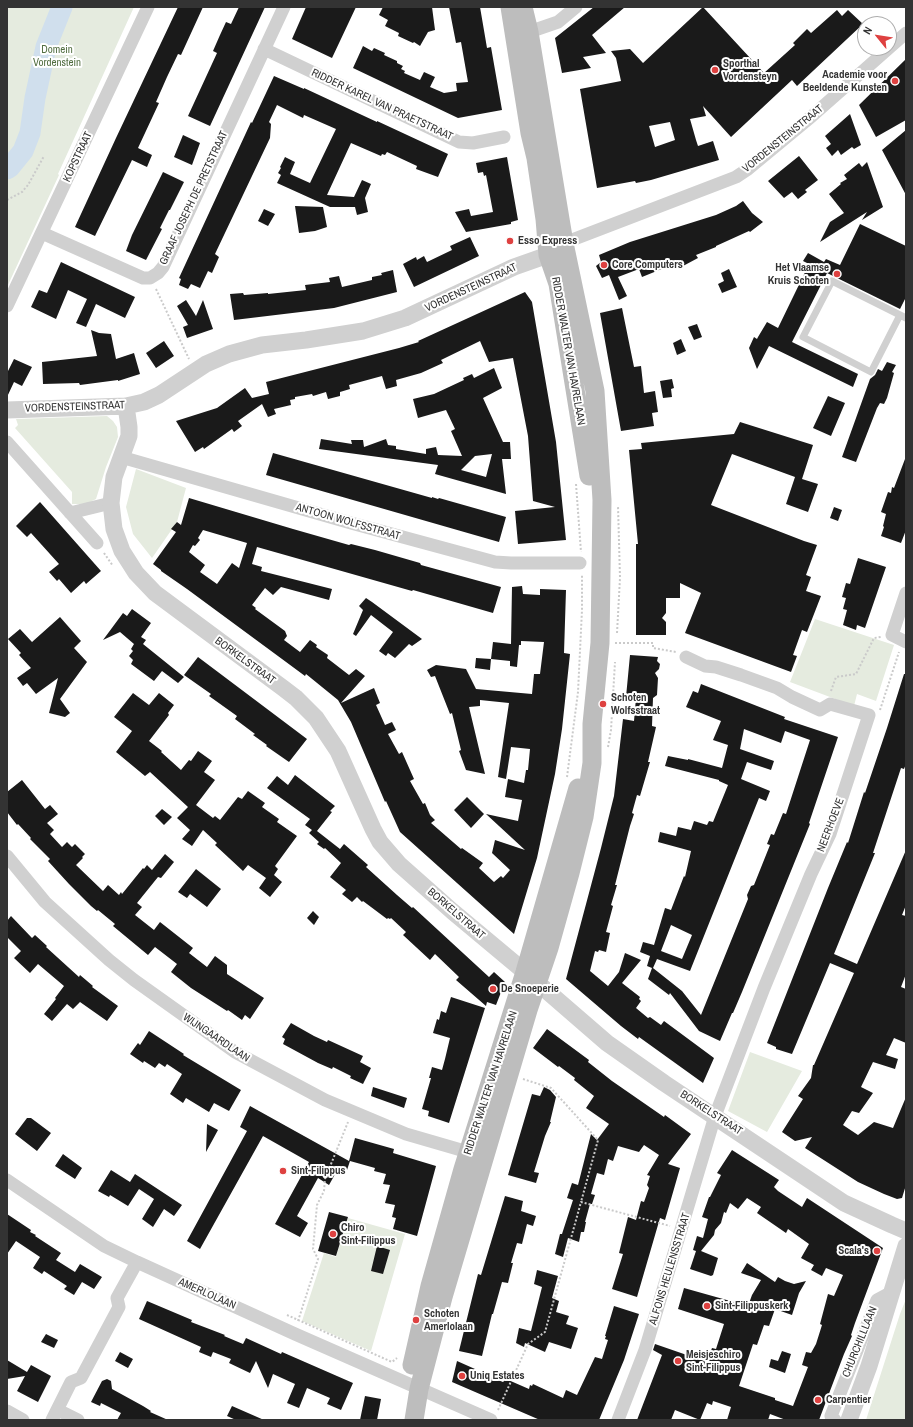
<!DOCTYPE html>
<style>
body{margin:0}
#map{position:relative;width:913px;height:1427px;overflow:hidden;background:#fff;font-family:"Archivo Narrow",sans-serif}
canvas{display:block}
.frame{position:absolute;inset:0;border:8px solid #333;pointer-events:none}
.north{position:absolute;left:857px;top:16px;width:40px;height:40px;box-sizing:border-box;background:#fff;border:1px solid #adadad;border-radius:50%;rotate:300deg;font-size:11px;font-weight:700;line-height:16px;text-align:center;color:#333}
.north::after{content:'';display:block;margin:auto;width:14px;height:18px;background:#de4140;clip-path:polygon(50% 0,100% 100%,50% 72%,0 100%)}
</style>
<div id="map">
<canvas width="913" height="1427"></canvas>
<div class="frame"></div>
<div class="north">N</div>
</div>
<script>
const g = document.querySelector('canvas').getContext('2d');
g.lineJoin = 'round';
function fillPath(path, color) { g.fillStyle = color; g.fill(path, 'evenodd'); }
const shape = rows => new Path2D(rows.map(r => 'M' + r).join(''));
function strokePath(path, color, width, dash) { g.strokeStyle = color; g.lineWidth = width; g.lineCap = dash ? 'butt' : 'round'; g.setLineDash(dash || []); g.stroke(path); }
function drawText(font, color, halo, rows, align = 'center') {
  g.font = font + ' "Archivo Narrow",sans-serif'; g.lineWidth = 4; g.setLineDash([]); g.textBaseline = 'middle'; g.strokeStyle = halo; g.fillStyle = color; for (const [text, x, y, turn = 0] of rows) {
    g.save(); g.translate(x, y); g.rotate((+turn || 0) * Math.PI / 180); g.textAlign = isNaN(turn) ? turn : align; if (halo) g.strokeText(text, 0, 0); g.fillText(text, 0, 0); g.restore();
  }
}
const green = shape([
 [7,7,134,7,58,174,59,175,7,287],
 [107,416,113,421,117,427,118,437,106,467,96,499,86,504,72,504,72,492,15,428,18,425,16,419],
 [136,469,186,488,177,522,152,558,133,534,126,507],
 [815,619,894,645,876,701,857,694,854,706,790,682],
 [750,1052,802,1071,767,1132,728,1111],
 [348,1218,405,1234,371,1351,302,1321,324,1253,336,1257],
 [906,1299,906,1420,866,1420,900,1314]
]);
const river = shape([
 [7,169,10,167,23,151,30,133,35,98,46,47,62,7]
]);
const building = shape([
 [178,7,203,7,181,55,178,54,167,77,156,102,159,103,138,148,152,155,147,167,132,160,95,236,75,227,116,138],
 [239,7,265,7,210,126,188,116,217,53,213,51,220,35,226,22,231,24],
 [306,7,356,7,332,58,292,39],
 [383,7,432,7,435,30,428,32,420,46,414,42,413,43,398,36,399,33,385,26,388,20,379,15],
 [449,7,480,7,487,48,491,47,502,110,458,118,353,68,363,46,372,51,374,48,385,53,384,55,397,61,397,63,403,66,401,69,405,71,404,73,420,80,424,72,435,77,430,87,444,93,457,91,456,83,468,82,461,42,456,43],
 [594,7,625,7,592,35,606,53,583,57,591,68,562,73,555,38],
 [703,7,764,73,795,45,793,43,807,29,811,33,837,10,842,16,848,10,863,24,797,86,792,80,731,137,703,106,706,116,690,119,696,140,698,146,713,141,719,160,651,180,636,183,635,181,597,188,580,89,621,81,616,58,611,51,630,49,643,63],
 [670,122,675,140,655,147,649,126],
 [906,59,906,120,876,137,859,105],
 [274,76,304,89,304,88,377,122,377,121,448,154,438,177,416,169,417,166,387,152,385,155,382,154,381,156,351,143,327,195,354,197,362,180,371,184,365,198,368,212,357,215,355,207,330,207,277,183,281,175,278,173,281,168,280,167,285,157,295,162,290,174,310,183,336,129,304,115,303,118,277,105,269,122,271,124,270,138,215,254,219,257,212,273,208,271,200,288,191,284,188,289,179,285,181,279,179,278,251,122,252,123],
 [850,114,861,145,854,149,852,147,841,155,838,150,832,156,826,148,831,144,825,136],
 [906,130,906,195,882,150],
 [183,135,200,143,192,165,174,157],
 [799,156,818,180,805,190,807,192,798,199,792,192,784,198,768,181],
 [507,157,518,220,511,222,511,224,466,232,455,212,469,209,471,216,493,212,486,175,484,176,483,172,478,173,476,163],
 [867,162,883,207,862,220,867,212,820,242,830,222,844,213,829,194,841,184,840,183,847,179,844,175,859,163,862,167],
 [163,172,184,182,170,210,169,210,160,228,162,229,146,260,126,251,132,235],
 [743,201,752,213,763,222,750,232,749,231,716,246,716,247,696,255,698,258,683,266,675,268,674,264,642,277,639,269,618,277,627,296,619,300,609,275,602,278,596,266,601,262,599,255,630,242,716,215,736,206],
 [295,206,323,207,327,227,315,231,299,233],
 [264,209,275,214,268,226,258,221],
 [860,224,906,246,906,297,900,309,827,273,792,342,858,374,853,387,769,346,757,369,749,348,754,337,757,339,758,337,767,322,778,328,809,264,803,261,808,253,824,262,826,259,840,265],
 [470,237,479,256,414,287,403,264,416,257,417,260,424,256,427,262,452,250,450,246],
 [61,262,135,297,125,318,96,304,86,327,76,323,87,299,68,290,56,319,31,307,39,290,47,293],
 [729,269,737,287,722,293,718,284,724,281,721,273],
 [393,270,397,292,334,308,234,320,230,294,243,293,244,295,268,293,268,294,306,290,305,285,330,282,329,278,339,276,342,287,372,280,372,277,382,275,381,273],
 [525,292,532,302,556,442,566,540,518,544,515,511,555,507,533,501,528,436,513,358,489,362,480,341,441,360,443,363,421,373,396,380,397,386,386,389,382,376,349,385,350,389,340,392,340,396,328,399,326,392,313,396,312,394,295,397,295,399,290,400,291,405,274,409,276,414,268,417,262,404,238,421,242,426,234,432,232,429,204,449,203,447,195,452,176,421,217,408,245,388,252,398,269,394,266,382,399,348,419,342,418,341],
 [186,300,196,316,203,300,213,329,187,338,183,327,188,325,177,306],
 [622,308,634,367,641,366,644,393,655,391,658,412,652,413,654,426,621,431,600,313],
 [697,324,702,337,694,340,688,327],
 [91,330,99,333,111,334,116,359,134,353,140,374,118,381,118,380,80,385,79,383,43,384,42,362,97,356],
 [681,339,686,351,677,355,673,343],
 [164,341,174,356,156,368,146,353],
 [14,359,32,367,22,386,14,382,7,397,7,373],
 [887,362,896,365,892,372,894,373,887,398,884,404,880,403,877,408,856,462,842,457,870,379,875,375,878,369,882,371],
 [494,368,502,388,483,398,503,442,510,442,511,459,502,459,506,494,435,474,438,465,319,449,321,439,352,444,351,440,363,440,364,447,386,439,388,445,396,446,396,449,426,454,426,449,436,447,438,455,462,456,451,431,455,429,446,410,418,418,413,399,434,394,464,380,463,378,472,374,474,378],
 [492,454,486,477,461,470,475,456],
 [672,379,674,388,671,389,672,397,663,398,660,381],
 [828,396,845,403,831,436,813,428],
 [740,422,813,445,802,479,818,484,808,512,786,504,795,477,732,454,711,505,804,541,817,545,806,575,811,577,806,591,821,596,807,632,802,630,793,655,797,656,791,672,685,633,701,593,680,583,680,598,666,598,666,613,662,618,666,622,666,635,636,635,636,544,638,544,629,450,642,449,641,443,734,434],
 [273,453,432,498,432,497,438,499,439,498,506,517,499,542,266,475],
 [905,459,906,459,906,530,901,543,881,536,884,527,883,526,886,514,881,512,888,492,891,493,892,487,894,488],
 [189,498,293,529,349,545,351,544,375,550,420,563,421,565,501,587,493,613,413,590,412,591,257,547,252,564,262,567,261,571,332,589,329,600,281,587,273,595,265,588,252,605,256,608,255,609,285,631,287,636,284,640,300,652,310,640,317,645,316,647,328,655,327,658,349,675,356,669,365,676,341,703,374,688,380,703,376,705,385,725,392,722,396,730,388,734,399,754,402,752,414,779,410,781,423,804,425,803,430,815,435,820,431,823,461,849,462,848,483,863,479,868,494,882,501,876,503,878,510,870,492,853,495,840,525,850,486,814,518,821,522,800,505,797,508,779,524,783,526,770,528,770,530,749,511,747,506,779,498,777,509,703,480,700,480,706,469,707,485,774,466,770,459,751,461,750,452,713,450,714,435,676,431,677,427,670,436,665,466,669,476,689,532,694,534,674,540,674,544,642,521,641,521,645,519,645,517,667,510,666,510,661,491,659,493,642,511,644,512,587,522,586,523,594,540,595,540,589,566,590,564,653,570,654,562,729,555,774,537,858,514,934,400,832,386,801,385,802,351,722,338,700,306,674,305,676,282,659,187,589,161,571,161,570,153,564,176,532,171,529,177,522,181,525],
 [203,530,247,543,239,568,232,563,217,584,200,572,205,565,189,552,193,545,195,546,200,540,198,538],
 [40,502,101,571,86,584,84,581,71,593,59,579,57,581,49,572,59,564,31,533,27,537,16,526],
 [834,507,842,510,838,521,830,518],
 [858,558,886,567,865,628,857,625,856,630,843,625,847,610,843,609,846,598,842,597,846,583,850,584],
 [366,598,372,602,422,639,412,646,409,644,395,658,388,653,386,656,379,651,393,632,371,615,356,636,353,634,363,610,359,606],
 [132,609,151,623,141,637,146,640,143,644,184,677,178,683,162,671,154,681,131,664,133,660,129,656,133,651,131,649,134,644,120,632,103,640,123,613,127,616],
 [60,617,81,641,74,648,87,662,60,699,70,713,65,717,49,713,58,678,36,694,27,683,23,686,17,678,31,668,19,655,21,653,8,639,20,629,32,642],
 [630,655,658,657,657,661,660,664,659,669,655,673,658,678,657,695,653,698,652,726,656,727,648,762,650,762,640,796,637,795,632,813,634,814,630,826,615,885,617,885,611,905,613,906,606,932,610,933,606,952,599,950,598,952,595,951,590,971,608,986,619,972,625,953,641,960,622,983,640,997,639,999,641,1001,636,1008,648,1018,650,1017,661,1025,664,1021,714,1058,703,1083,639,1037,638,1039,621,1026,566,979,601,848,614,796,623,719,634,721,636,698,626,697],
 [198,657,307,739,289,762,266,746,267,745,253,735,255,734,235,719,237,716,209,696,211,694,184,675],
 [476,658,491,659,490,670,475,668],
 [904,674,906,674,906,764,904,769,901,768,873,853,875,853,834,954,857,964,906,850,906,905,902,915,906,916,906,974,901,987,906,989,906,1043,894,1038,886,1055,898,1059,895,1069,873,1062,861,1087,873,1093,859,1113,852,1111,843,1125,858,1135,874,1122,893,1128,906,1097,906,1185,902,1198,897,1199,884,1194,858,1182,805,1148,812,1137,795,1141,782,1132,803,1099,798,1096,811,1078,813,1065,814,1065,854,973,830,963,792,1054,776,1049,776,1047,767,1043,828,888,847,842,848,843,864,792,865,793,887,728],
 [701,684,785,717,784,719,838,737,809,823,810,824,742,992,733,1013,732,1013,720,1041,699,1031,670,993,669,995,648,979,652,968,647,966,650,956,640,952,643,942,654,945,665,908,671,910,684,876,685,877,691,851,658,842,660,832,676,836,678,827,691,830,694,821,707,825,709,821,713,822,728,785,719,781,719,780,665,766,668,756,688,760,688,759,722,768,728,745,713,740,721,721,686,707,693,691,698,693],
 [744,729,781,743,785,731,810,740,786,814,783,813,774,835,771,834,767,844,770,845,754,885,751,886,747,895,748,899,701,1015,682,991,653,968,657,959,690,971,759,798,766,801,770,791,741,779,747,762,771,770,774,761,740,749],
 [671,925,692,935,682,959,661,951],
 [133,693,149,705,159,693,174,705,168,713,169,715,149,741,162,751,161,752,181,770,189,760,191,761,198,751,212,761,204,772,215,780,196,805,213,818,215,816,220,820,238,797,242,799,248,791,265,803,262,807,279,819,277,822,297,836,275,866,278,869,274,875,282,882,270,897,259,888,266,878,248,865,243,871,215,845,217,843,203,830,192,846,182,839,190,830,177,818,188,807,150,772,145,776,116,752,132,731,114,717],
 [295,775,335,806,330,811,332,812,317,831,340,849,344,844,368,865,366,867,397,895,412,908,413,907,489,977,494,972,505,982,496,1005,487,1002,486,1006,456,980,459,977,435,954,430,960,403,935,406,932,391,918,390,919,388,918,387,919,363,901,362,902,357,897,352,902,342,894,346,890,330,877,341,863,325,848,324,849,317,844,319,842,309,833,312,830,305,825,310,819,267,788,277,776,288,785],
 [22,780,45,809,50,805,58,814,47,823,54,830,50,834,62,847,67,842,72,847,75,844,85,854,82,857,83,858,76,865,103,891,108,885,119,895,121,892,122,894,143,868,144,869,147,865,152,870,165,854,174,862,161,878,158,877,137,903,142,907,135,915,154,930,160,922,193,948,189,953,207,967,215,956,227,965,227,974,264,998,250,1019,245,1015,242,1020,228,1010,227,1011,191,988,171,972,177,964,155,947,148,955,113,926,115,924,98,910,97,911,91,906,69,884,48,861,50,859,30,839,31,838,18,824,17,825,7,812,7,792],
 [467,797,484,814,471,828,454,810],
 [162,809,172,817,164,825,155,816],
 [196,869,221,889,207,907,190,894,187,898,178,892],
 [313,911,319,917,314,925,307,918],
 [11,916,32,938,35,935,47,946,46,947,79,977,80,975,93,986,92,987,118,1006,107,1021,80,1002,73,1009,67,1004,52,1021,44,1014,56,999,55,998,64,986,38,964,30,973,14,958,21,951,7,937,7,921],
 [451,997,485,1008,449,1123,428,1116,429,1111,422,1109,431,1078,429,1078,432,1067,442,1070,445,1059,450,1038,433,1033,437,1019,439,1020,441,1011,446,1013],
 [291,1023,314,1036,327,1042,328,1040,363,1056,360,1062,371,1068,363,1084,350,1078,351,1076,333,1067,332,1069,318,1063,283,1044,285,1039,282,1037],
 [547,1029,589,1060,588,1062,612,1081,664,1117,665,1115,691,1134,668,1164,680,1168,665,1220,660,1218,637,1297,612,1289,623,1254,619,1253,628,1217,636,1220,641,1201,644,1202,649,1188,647,1185,650,1176,647,1175,659,1155,644,1145,639,1152,618,1146,613,1161,608,1159,604,1175,597,1173,591,1194,595,1195,592,1204,590,1204,585,1222,586,1222,584,1232,581,1232,579,1242,568,1238,563,1257,555,1254,560,1234,562,1234,573,1200,567,1198,572,1183,578,1185,591,1134,597,1140,609,1124,586,1108,594,1096,574,1080,575,1078,559,1066,558,1067,533,1048],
 [149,1031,184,1054,183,1055,241,1090,229,1111,214,1103,209,1112,186,1098,183,1103,170,1094,182,1074,167,1064,165,1067,159,1063,155,1068,144,1061,143,1063,130,1054,138,1043,140,1045],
 [373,1087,407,1098,404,1108,371,1096],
 [544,1087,550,1090,556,1097,550,1122,551,1122,545,1136,534,1172,539,1173,536,1183,508,1175,532,1094,540,1096],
 [250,1106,349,1161,355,1138,394,1149,393,1153,436,1166,417,1236,393,1229,396,1218,392,1217,395,1205,385,1203,390,1185,383,1184,386,1174,374,1171,375,1168,350,1161,347,1170,345,1169,344,1172,338,1169,329,1185,318,1178,297,1216,308,1223,300,1237,275,1224,309,1162,263,1136,200,1249,187,1241,247,1131,240,1127],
 [27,1118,31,1118,51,1133,37,1151,15,1134],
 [207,1124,218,1130,206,1152],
 [732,1150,779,1180,774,1187,778,1191,802,1207,807,1198,883,1248,855,1323,851,1335,852,1336,844,1354,819,1420,786,1420,770,1414,768,1420,727,1420,731,1407,713,1401,712,1405,707,1403,700,1420,675,1410,671,1420,637,1420,662,1355,653,1350,655,1344,707,1362,712,1348,716,1349,724,1324,678,1309,684,1288,748,1306,752,1295,761,1280,741,1273,747,1263,775,1282,778,1277,785,1281,794,1284,806,1281,799,1293,792,1315,775,1309,769,1326,764,1325,757,1345,753,1344,739,1386,775,1398,775,1400,793,1406,808,1367,802,1365,806,1352,811,1353,816,1344,822,1325,820,1324,828,1294,834,1296,843,1275,826,1268,822,1276,811,1270,814,1265,801,1258,809,1244,788,1229,786,1233,757,1213,761,1207,747,1198,738,1209,730,1203,726,1213,724,1212,721,1223,715,1230,714,1235,701,1251,718,1258,713,1275,711,1276,690,1269,696,1251,693,1250,697,1236,703,1238,708,1219,702,1217,709,1197,710,1197,721,1175,717,1173],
 [63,1154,82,1168,75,1179,55,1166],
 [111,1170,130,1182,135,1174,182,1205,174,1216,164,1209,153,1227,142,1219,154,1199,139,1189,128,1206,110,1195,109,1197,98,1191],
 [505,1196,523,1201,521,1211,536,1216,533,1226,527,1224,522,1244,517,1243,511,1263,513,1263,508,1283,502,1282,493,1314,492,1314,482,1356,459,1351,478,1274,481,1275],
 [329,1212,348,1217,336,1256,318,1251],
 [7,1214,31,1230,30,1232,36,1235,35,1236,61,1253,56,1260,75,1272,80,1264,102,1277,94,1289,82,1282,74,1295,64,1289,67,1286,44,1271,42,1274,33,1268,40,1257,16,1241,7,1254],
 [377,1246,390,1250,383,1274,371,1271],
 [537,1270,558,1276,552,1298,559,1301,556,1312,569,1316,566,1324,578,1328,571,1349,549,1342,545,1352,525,1343,524,1347,516,1343,519,1328,531,1331,542,1287,534,1284],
 [147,1301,192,1320,191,1322,225,1335,224,1336,243,1344,246,1338,281,1354,282,1352,353,1383,341,1410,327,1404,330,1398,307,1388,299,1408,287,1403,295,1384,273,1374,268,1388,256,1361,250,1373,229,1363,231,1359,213,1352,211,1357,199,1352,201,1347,139,1319],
 [614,1306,639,1314,624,1360,599,1420,540,1420,452,1382,457,1361,475,1369,475,1371,503,1382,506,1379,529,1389,530,1385,532,1386,533,1384,563,1398,566,1390,577,1395,595,1357,602,1359,608,1340,605,1339,606,1336,605,1336],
 [46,1334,58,1340,54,1348,41,1342],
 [782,1351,791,1354,785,1373,769,1367,771,1359,778,1361],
 [120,1352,133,1359,128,1368,115,1361],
 [7,1360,27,1372,31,1365,51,1376,38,1402,17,1391,25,1376,7,1379],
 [107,1379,111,1381,112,1389,143,1406,151,1411,150,1412,168,1420,117,1420,121,1413,101,1403,100,1406,91,1402,102,1381],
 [365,1396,381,1399,377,1420,360,1420],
 [232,1406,264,1420,236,1420,227,1416]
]);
const path = shape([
 [7,200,22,192,28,185,44,156],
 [156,289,189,359],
 [576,484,581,552],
 [104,553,113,566],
 [617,633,620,578,618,506],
 [615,643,653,643,653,648,676,652],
 [831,691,836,677,856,674,874,638,881,637],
 [880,710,899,652],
 [608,747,611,730,615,662],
 [567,777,578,692,582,610,582,574],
 [523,1079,551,1088,598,1140,581,1202],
 [287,1315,392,1362,397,1358],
 [298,1321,318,1259,313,1249,317,1205,324,1191,325,1179,348,1122],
 [498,1410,528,1344,545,1332,581,1202,670,1226]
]);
const service = shape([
 [900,315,871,372,803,337,832,281,906,318]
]);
const minor = shape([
 [522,36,529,32,558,22,576,7],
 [889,48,906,33],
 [264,49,459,142,473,143,504,137],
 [42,233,143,278,150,278,158,273,163,267,177,237,284,7],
 [564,243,736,177,748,169,812,116,889,48],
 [7,306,148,7],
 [7,442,97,543],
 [121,457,351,523,495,562,511,563,580,563],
 [70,513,111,503],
 [906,593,892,635,906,642],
 [7,856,45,902,109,960,134,980,235,1052,325,1100,406,1134,468,1152],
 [7,1180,104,1246,137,1262,295,1334,491,1420],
 [58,1410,78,1420],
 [7,1411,23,1420],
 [52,1420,71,1382,81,1378,119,1307,117,1298,137,1262],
 [618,1420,645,1350,715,1116,764,988,811,874,830,834,869,715,830,704,820,710,792,697,777,688,741,675,716,667,705,666,686,657],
 [835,1420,831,1416,877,1300,892,1292]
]);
const tertiary = shape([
 [126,406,129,427,129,436,114,477,111,503,114,529,122,551,136,573,155,593,283,688,296,698,316,718,338,751,373,829,380,842,399,864,452,911,525,972,607,1043,664,1083,844,1203,892,1225,906,1231],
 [7,410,126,406,144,402,159,395,206,364,229,354,262,345,306,340,363,331,405,318,514,267,548,255,559,247],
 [849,1420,869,1366,906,1246]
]);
const secondary = shape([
 [510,7,530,133,536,158,545,219,548,255,558,284,589,476],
 [412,1365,430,1286,463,1169,525,972,578,788],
 [414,1420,419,1389,443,1297,528,1010,549,948,570,873,584,817,592,763,592,724,600,643,602,500,595,391,564,243,529,32,523,7]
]);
const markers = [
 [715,70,4,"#de4140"],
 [895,81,4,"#de4140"],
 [510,241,4,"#de4140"],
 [604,265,4,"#de4140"],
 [837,274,4,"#de4140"],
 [603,704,4,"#de4140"],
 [493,989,4,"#de4140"],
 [283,1171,4,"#de4140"],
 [333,1234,4,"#de4140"],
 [877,1251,4,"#de4140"],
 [707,1306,4,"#de4140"],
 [416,1320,4,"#de4140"],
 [678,1361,4,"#de4140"],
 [462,1376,4,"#de4140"],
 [818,1400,4,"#de4140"]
];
const parkNames = [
 ["Domein",57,50],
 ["Vordenstein",57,63]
];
const poiNames = [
 ["Sporthal",723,64],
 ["Vordensteyn",723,77],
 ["Academie voor",887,75,"right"],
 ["Beeldende Kunsten",887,88,"right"],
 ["Esso Express",518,241],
 ["Core Computers",612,265],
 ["Het Vlaamse",829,268,"right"],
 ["Kruis Schoten",829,281,"right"],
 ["Schoten",611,698],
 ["Wolfsstraat",611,711],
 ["De Snoeperie",501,989],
 ["Sint-Filippus",291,1171],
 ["Chiro",341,1228],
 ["Sint-Filippus",341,1241],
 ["Scala's",869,1251,"right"],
 ["Sint-Filippuskerk",715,1306],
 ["Schoten",424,1314],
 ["Amerlolaan",424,1327],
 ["Meisjeschiro",686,1355],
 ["Sint-Filippus",686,1368],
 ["Uniq Estates",470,1376],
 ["Carpentier",826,1400]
];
const streetNames = [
 ["RIDDER KAREL VAN PRAETSTRAAT",382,105,25],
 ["VORDENSTEINSTRAAT",783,139,-39],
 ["KOPSTRAAT",78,157,-65],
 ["GRAAF JOSEPH DE PRETSTRAAT",194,198,-65],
 ["VORDENSTEINSTRAAT",471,288,-25],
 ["RIDDER WALTER VAN HAVRELAAN",568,351,80],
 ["VORDENSTEINSTRAAT",75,407,-2],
 ["ANTOON WOLFSSTRAAT",348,522,16],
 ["BORKELSTRAAT",245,661,36],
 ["NEERHOEVE",831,825,-69],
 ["BORKELSTRAAT",456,914,41],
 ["WIJNGAARDLAAN",216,1038,34],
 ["RIDDER WALTER VAN HAVRELAAN",491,1083,-72],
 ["BORKELSTRAAT",711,1113,33],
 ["ALFONS HEULENSSTRAAT",670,1269,-73],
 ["AMERLOLAAN",207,1294,24],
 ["CHURCHILLLAAN",860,1342,-68]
];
fillPath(green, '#e5ebdf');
strokePath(river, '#d0dfed', 21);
fillPath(building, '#1a1a1a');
strokePath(path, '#cacaca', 2, [2, 2]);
strokePath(service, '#d0d0d0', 7);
strokePath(minor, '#d0d0d0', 13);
strokePath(tertiary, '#d0d0d0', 17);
strokePath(secondary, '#bdbdbd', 19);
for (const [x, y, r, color] of markers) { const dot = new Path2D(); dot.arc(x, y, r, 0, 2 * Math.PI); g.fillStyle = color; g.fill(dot); strokePath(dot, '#fff', 1.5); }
drawText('11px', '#526e41', '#fff', parkNames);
drawText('bold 11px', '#333', '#fff', poiNames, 'left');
drawText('11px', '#333', '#fff', streetNames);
</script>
